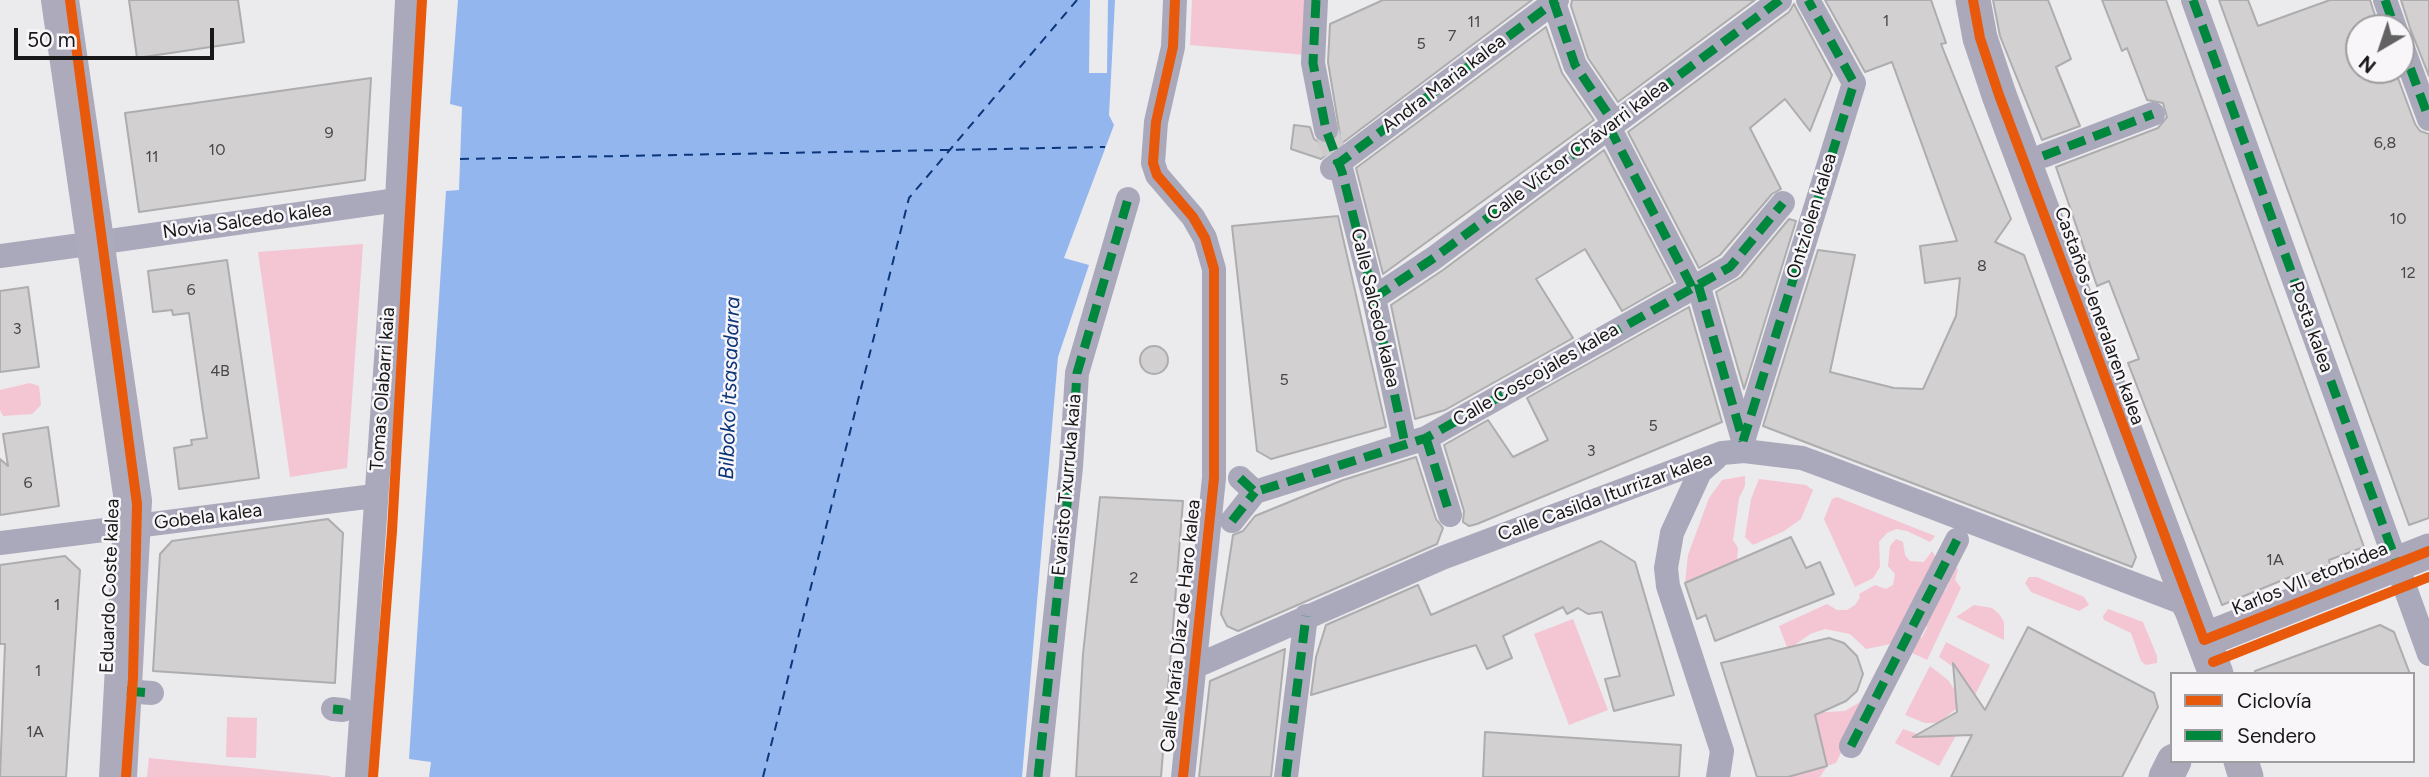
<!DOCTYPE html>
<meta charset="utf-8">
<style>
body{margin:0}
#map{position:relative;width:2429px;height:777px;overflow:hidden;background:#ebeaec;font-family:Figtree,sans-serif}
canvas{display:block}
.legend{position:absolute;left:2170px;top:672px;width:245px;height:91px;box-sizing:border-box;background:#f9f6fa;border:2px solid #9f9da0;margin:0;padding:9px 12px;list-style:none;font-size:21px;color:#191819}
.legend li{display:flex;align-items:center;gap:14px;height:35px}
.legend b{width:35px;border:2px solid #9f9da0}
.north{position:absolute;left:2345px;top:14px;width:70px;height:70px;box-sizing:border-box;background:#f9f6fa;border:2px solid #9f9da0;border-radius:50%;rotate:219deg;font-size:19px;font-weight:700;line-height:28px;text-align:center;color:#191819}
.north::after{content:'';display:block;margin:auto;width:24px;height:32px;background:#626263;clip-path:polygon(50% 0,100% 100%,50% 72%,0 100%)}
.scale{position:absolute;left:14px;top:28px;width:200px;height:32px;box-sizing:border-box;border:4px solid #191819;border-top:0;padding-left:9px;font-size:21px;line-height:24px;white-space:nowrap;color:#191819;-webkit-text-stroke:5px #f9f6fa;paint-order:stroke}
</style>
<div id="map">
<canvas width="2429" height="777"></canvas>
<ul class="legend">
<li><b style="height:9px;background:#e8590c"></b>Ciclovía</li>
<li><b style="height:9px;background:#00873e"></b>Sendero</li>
</ul>
<div class="north">N</div>
<div class="scale">50 m</div>
</div>
<script>
const g = document.querySelector('canvas').getContext('2d');
g.lineJoin = 'round';
function fillPath(path, color) { g.fillStyle = color; g.fill(path, 'evenodd'); }
const shape = rows => new Path2D(rows.map(r => 'M' + r).join(''));
function strokePath(path, color, width, dash) { g.strokeStyle = color; g.lineWidth = width; g.lineCap = dash ? 'butt' : 'round'; g.setLineDash(dash || []); g.stroke(path); }
function drawText(font, color, halo, rows, align = 'center') {
  g.font = font + ' Figtree,sans-serif'; g.lineWidth = 5; g.setLineDash([]); g.textBaseline = 'middle'; g.strokeStyle = halo; g.fillStyle = color; for (const [text, x, y, turn = 0] of rows) {
    g.save(); g.translate(x, y); g.rotate((+turn || 0) * Math.PI / 180); g.textAlign = isNaN(turn) ? turn : align; if (halo) g.strokeText(text, 0, 0); g.fillText(text, 0, 0); g.restore();
  }
}
const green = shape([
 [1192,0,1307,0,1306,55,1190,45],
 [363,244,347,468,290,477,258,252],
 [30,383,39,386,41,405,32,414,3,416,0,410,0,390],
 [1745,476,1745,486,1739,498,1733,540,1738,548,1737,560,1685,583,1688,555,1709,498,1722,480],
 [1759,479,1806,485,1813,490,1801,519,1784,531,1753,545,1745,537,1751,499],
 [1837,497,1935,536,1930,542,1907,531,1896,529,1887,533,1879,542,1880,567,1873,578,1855,587,1824,519,1832,499],
 [1896,539,1903,542,1905,555,1910,561,1924,562,1932,551,1936,558,1895,643,1866,649,1850,634,1825,629,1810,634,1788,650,1779,626,1827,604,1837,610,1847,610,1855,605,1860,598,1859,594,1875,585,1886,589,1893,585,1895,574,1888,566,1890,546],
 [1953,566,1958,569,1955,580,1961,588,1927,660,1908,651,1916,636,1922,638,1927,627,1922,624,1940,590,1945,591,1949,583,1946,581],
 [2029,577,2037,577,2084,597,2089,605,2079,611,2031,592,2025,583],
 [1974,605,1992,608,1999,614,2004,622,2004,640,1956,617],
 [2108,609,2143,622,2157,656,2157,663,2146,665,2141,661,2131,633,2104,620,2103,616],
 [1573,619,1608,710,1569,725,1534,634],
 [1946,642,1990,665,1972,701,1959,671,1939,657],
 [1930,666,1948,680,1956,692,1956,709,1938,723,1925,723,1905,715],
 [1860,702,1864,706,1836,763,1827,766,1820,777,1788,777,1827,766,1808,713,1845,711],
 [227,717,257,718,256,758,226,757],
 [1903,729,1926,737,1959,730,1939,766,1895,743],
 [149,758,330,776,330,777,147,777]
]);
const water = shape([
 [458,0,1115,0,1109,115,1114,125,1064,258,1089,265,1058,357,1022,777,429,777,431,762,409,759,446,191,459,190,462,107,450,104]
]);
const pier = shape([
 [1090,0,1108,0,1107,73,1089,73]
]);
const ferry = shape([
 [460,159,1105,147],
 [763,777,909,198,1077,0]
]);
const building = shape([
 [129,0,238,0,244,42,137,58,129,0],
 [1383,0,1532,0,1321,159,1291,149,1294,125,1310,127,1314,139,1322,144,1329,144,1340,135,1328,62,1330,24,1383,0],
 [1572,0,1755,0,1618,102,1588,58,1571,6,1572,0],
 [1825,0,1931,0,1946,43,1941,44,2011,219,1995,242,2024,255,2136,557,2132,567,1763,426,1818,250,1855,255,1830,372,1894,388,1923,389,1956,316,1960,278,1925,283,1920,246,1957,241,1892,62,1865,72,1825,0],
 [1993,0,2048,0,2071,59,2056,67,2080,126,2042,140,2000,36,1993,0],
 [2102,0,2166,0,2364,547,2329,560,2330,565,2296,578,2295,575,2222,605,2128,363,2139,359,2109,281,2097,286,2056,167,2158,128,2167,117,2163,103,2147,100,2127,48,2122,51,2102,0],
 [2219,0,2248,0,2258,26,2330,0,2370,0,2379,28,2359,28,2359,70,2395,70,2415,124,2420,131,2429,134,2429,518,2409,525,2219,0],
 [2401,0,2429,0,2429,76,2410,28,2401,0],
 [1794,4,1832,75,1810,131,1785,99,1750,128,1781,189,1772,194,1720,255,1699,268,1628,132,1789,12,1794,4],
 [1546,27,1562,73,1594,120,1383,274,1356,168,1546,27],
 [371,78,365,180,139,212,125,113,371,78],
 [1604,150,1673,282,1622,311,1585,249,1536,279,1573,338,1445,410,1415,419,1391,305,1443,270,1604,150],
 [1338,216,1386,427,1271,459,1257,451,1232,226,1338,216],
 [1789,219,1796,221,1744,389,1716,292,1741,277,1789,219],
 [227,260,259,478,179,489,174,448,192,445,191,440,207,438,203,412,189,313,173,315,172,310,153,312,148,271,227,260],
 [28,287,39,367,0,372,0,291,28,287],
 [1689,307,1722,422,1477,524,1469,526,1463,522,1464,511,1444,445,1488,420,1513,457,1548,440,1527,398,1689,307],
 '1140 360a14 14 0 1 1 28 0a14 14 0 1 1-28 0Z',
 [48,427,59,506,0,515,0,459,8,466,3,434,48,427],
 [1416,457,1436,519,1443,528,1437,544,1238,631,1227,626,1221,614,1233,535,1243,531,1255,516,1343,480,1416,457],
 [1100,497,1183,501,1161,777,1076,777,1083,654,1100,497],
 [328,519,343,533,335,683,153,671,160,554,172,541,328,519],
 [1791,537,1806,568,1820,562,1834,594,1715,641,1706,615,1697,619,1685,583,1791,537],
 [1601,541,1635,562,1674,695,1614,711,1605,679,1620,676,1602,612,1588,614,1578,608,1567,614,1563,607,1503,636,1512,658,1487,669,1476,645,1311,695,1316,657,1326,625,1418,585,1431,615,1601,541],
 [65,556,80,570,66,777,0,777,5,644,0,644,0,565,65,556],
 [2380,625,2394,632,2410,674,2255,674,2255,671,2380,625],
 [2028,627,2154,693,2158,707,2122,777,1951,777,1972,735,1913,737,1957,712,1953,663,1985,710,2028,627],
 [1829,638,1844,643,1857,656,1863,674,1857,691,1846,701,1815,715,1827,766,1788,777,1757,777,1721,663,1829,638],
 [1285,649,1271,777,1199,777,1210,681,1285,649],
 [1485,732,1681,745,1679,777,1483,777,1485,732]
]);
const streetTunnel = shape([
 [1326,130,1342,172]
]);
const street = shape([
 [1175,0,1173,47,1156,122,1153,163,1157,175,1193,217,1205,238,1214,269,1214,478,1183,777],
 [1316,0,1313,63,1326,130],
 [1553,0,1575,65,1614,123],
 [2193,0,2429,654],
 [2385,0,2395,28],
 [2401,43,2429,119],
 [1609,127,1692,287],
 [2043,156,2153,114],
 [1332,168,1557,0],
 [1342,172,1374,298,1405,444],
 [96,243,397,200],
 [0,256,81,245],
 [1698,284,1743,440],
 [1374,298,1434,258,1780,0],
 [1426,438,1450,515],
 [1743,441,1854,83,1808,0],
 [1716,458,1700,472,1672,533,1666,568,1668,586,1722,751,1718,777],
 [1240,478,1255,492,1426,438,1730,267,1783,203],
 [1232,521,1255,492],
 [0,543,374,496],
 [1194,667,1442,558,1722,453,1744,451,1802,458,1832,469,2181,602,2191,618],
 [124,691,152,693],
 [333,709,343,710],
 [1851,746,1957,540],
 [357,777,397,200,407,0],
 [1038,777,1071,467,1077,373,1128,199],
 [1286,777,1306,616]
]);
const secondary = shape([
 [1973,0,1980,38,1999,95,2216,674],
 [2204,640,2429,551],
 [2241,761,2246,777],
 [2166,777,2174,761]
]);
const primary = shape([
 [60,0,133,501,118,777]
]);
const quiet = shape([
 [1316,0,1313,63,1326,130,1342,172,1374,298,1405,444],
 [1553,0,1575,65,1614,123],
 [2193,0,2397,564],
 [2385,0,2395,28],
 [2401,43,2429,119],
 [1609,127,1692,287],
 [2043,156,2153,114],
 [1335,166,1557,0],
 [1698,284,1743,441],
 [1374,298,1434,258,1780,0],
 [1426,438,1450,515],
 [1743,441,1854,83,1808,0],
 [1240,478,1255,492,1426,438,1730,267,1783,203],
 [1232,521,1255,492],
 [127,691,152,693],
 [333,709,343,710],
 [1851,746,1957,540],
 [1038,777,1071,467,1077,373,1128,199],
 [1286,777,1306,616]
]);
const cycleway = shape([
 [70,0,137,504,133,678,126,777],
 [1175,0,1173,47,1156,122,1153,163,1157,175,1193,217,1205,238,1214,269,1214,478,1183,777],
 [1973,0,1980,38,1999,95,2204,640],
 [2204,640,2429,551],
 [2213,662,2429,577],
 [373,777,392,531,422,0]
]);
const numberNames = [
 ["1",1886,21],
 ["11",1474,22],
 ["7",1452,36],
 ["5",1421,44],
 ["9",329,133],
 ["6,8",2385,143],
 ["10",217,150],
 ["11",152,157],
 ["10",2398,219],
 ["8",1982,266],
 ["12",2408,273],
 ["6",191,290],
 ["3",17,329],
 ["4B",220,371],
 ["5",1284,380],
 ["5",1653,426],
 ["3",1591,451],
 ["6",28,483],
 ["1A",2275,560],
 ["2",1134,578],
 ["1",57,605],
 ["1",38,671],
 ["1A",35,732]
];
const streetNames = [
 ["Andra Maria kalea",1444,84,-37],
 ["Calle Víctor Chávarri kalea",1578,150,-37],
 ["Ontziolen kalea",1812,216,-73],
 ["Novia Salcedo kalea",247,221,-8],
 ["Calle Salcedo kalea",1375,308,77],
 ["Castaños Jeneralaren kalea",2099,316,70],
 ["Posta kalea",2311,327,70],
 ["Calle Coscojales kalea",1536,375,-30],
 ["Tomas Olabarri kaia",383,389,-86],
 ["Evaristo Txurruka kaia",1067,485,-85],
 ["Calle Casilda Iturrizar kalea",1605,497,-20],
 ["Gobela kalea",208,517,-7],
 ["Karlos VII etorbidea",2310,579,-22],
 ["Eduardo Coste kalea",110,586,-88],
 ["Calle María Díaz de Haro kalea",1181,626,-84]
];
const waterNames = [
 ["Bilboko itsasadarra",730,388,-88]
];
fillPath(green, '#f4c5d3');
fillPath(water, '#94b6ee');
fillPath(pier, '#ebeaec');
strokePath(ferry, '#0b367b', 2, [9, 7]);
fillPath(building, '#d2d0d1');
strokePath(building, '#adacae', 2);
strokePath(streetTunnel, '#cccacc', 24, [24, 12]);
strokePath(street, '#aaa9bb', 24);
strokePath(secondary, '#aaa8b9', 35);
strokePath(primary, '#acaabb', 38);
strokePath(quiet, '#00873e', 9, [18, 9]);
strokePath(cycleway, '#e8590c', 10);
drawText('16px', '#484748', null, numberNames);
drawText('19px', '#191819', '#f9f6fa', streetNames);
drawText('italic 21px', '#0b367b', '#f9f6fa', waterNames);
</script>
